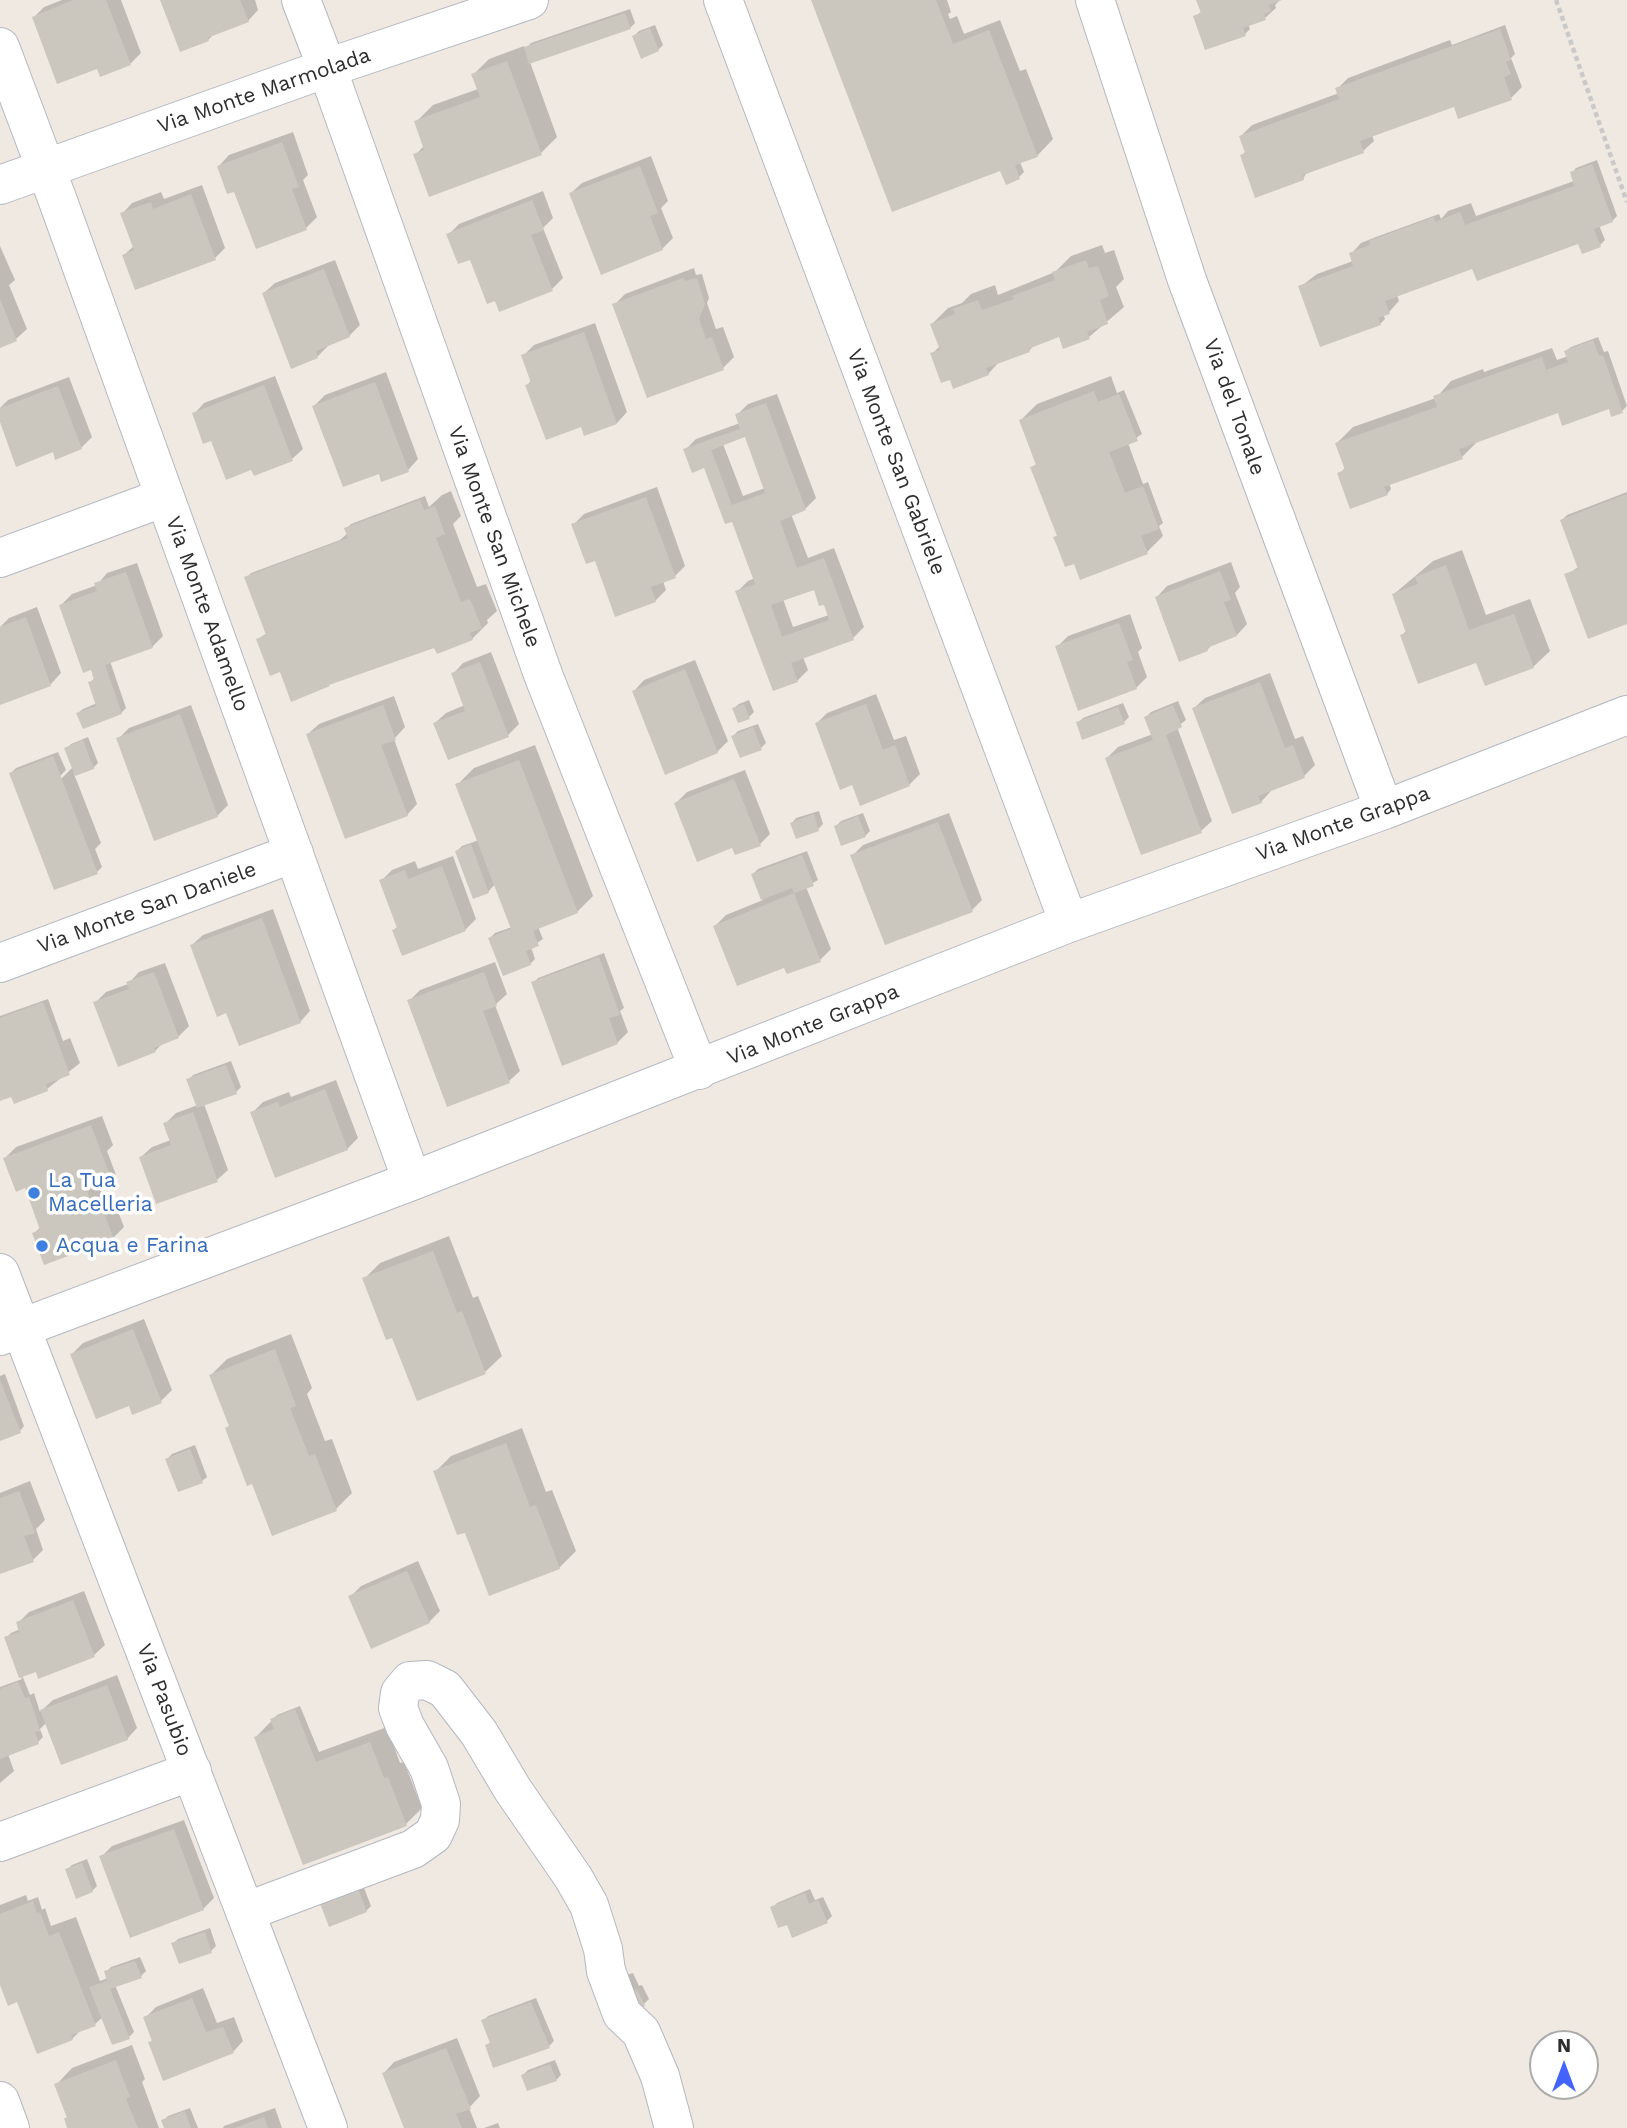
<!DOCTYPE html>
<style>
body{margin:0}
#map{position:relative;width:1627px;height:2128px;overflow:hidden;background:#efe9e1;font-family:"Work Sans",sans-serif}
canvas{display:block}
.north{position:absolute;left:1529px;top:2030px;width:70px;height:70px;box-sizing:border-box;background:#fff;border:2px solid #ababab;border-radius:50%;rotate:0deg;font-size:19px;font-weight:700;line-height:28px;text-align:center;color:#2e2e2e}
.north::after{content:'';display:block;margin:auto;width:24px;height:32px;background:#4264fb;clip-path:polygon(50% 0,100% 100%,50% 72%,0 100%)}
</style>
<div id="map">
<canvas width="1627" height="2128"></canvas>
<div class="north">N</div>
</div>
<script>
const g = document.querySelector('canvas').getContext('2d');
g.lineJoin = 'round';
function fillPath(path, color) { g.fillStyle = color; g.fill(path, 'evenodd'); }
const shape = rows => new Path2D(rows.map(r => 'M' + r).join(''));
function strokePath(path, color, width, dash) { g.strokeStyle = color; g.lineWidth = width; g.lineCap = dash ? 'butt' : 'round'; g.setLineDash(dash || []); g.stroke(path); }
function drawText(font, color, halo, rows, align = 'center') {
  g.font = font + ' "Work Sans",sans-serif'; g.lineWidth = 7; g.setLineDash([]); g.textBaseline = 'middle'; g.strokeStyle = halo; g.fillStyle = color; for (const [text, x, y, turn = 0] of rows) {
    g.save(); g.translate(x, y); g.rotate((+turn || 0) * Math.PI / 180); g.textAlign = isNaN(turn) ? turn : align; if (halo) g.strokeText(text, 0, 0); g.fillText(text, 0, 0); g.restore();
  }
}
const shadow = shape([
 [62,0,121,0,141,53,130,64,98,66,34,17,44,7],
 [162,0,255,0,258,10,248,21,215,33,208,40],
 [813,0,947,0,951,12,948,14,950,19,957,16,964,34,1000,20,1020,71,1026,69,1053,139,1037,156,1020,162,1024,172,1019,177,1001,169],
 [1198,0,1280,0,1275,5,1276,8,1265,18,1248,24,1250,29,1245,34,1195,17,1202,11],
 [630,9,635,23,630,28,530,62,557,137,541,153,415,155,425,145,416,122,433,105,478,89,473,75,489,59,524,46,525,49,531,43],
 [655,25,663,45,658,50,634,36,639,31],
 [1505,25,1515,54,1511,58,1522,87,1511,98,1455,105,1372,135,1374,141,1363,151,1307,172,1303,179,1242,155,1247,150,1241,136,1252,125,1339,93,1337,89,1348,78,1450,40,1452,45],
 [293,132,308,175,303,180,317,217,306,228,257,247,235,189,219,166,229,155],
 [651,156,668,201,661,208,673,238,662,249,571,193,582,183],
 [1597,160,1617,216,1612,221,1599,225,1605,240,1600,245,1585,239,1474,267,1397,295,1399,301,1389,312,1383,314,1385,319,1380,324,1300,287,1317,274,1353,261,1351,254,1361,243,1376,237,1439,214,1441,219,1448,211,1471,203,1476,216,1574,181,1572,173,1576,168],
 [202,185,225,248,215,258,124,255,134,246,122,214,132,203,161,192,164,199],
 [543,191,553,218,543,228,563,278,552,289,500,310,471,258,449,234,459,224],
 [1102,245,1105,253,1114,250,1124,279,1116,287,1124,307,1089,337,1060,335,1035,344,1029,351,1001,360,988,374,951,377,932,354,940,346,932,324,948,308,962,303,971,294,995,285,998,295,1055,272,1071,256],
 [0,246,15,280,9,285,27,329,16,339,0,346],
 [335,260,360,325,349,336,328,346,317,357,264,293,275,283],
 [694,268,696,275,702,274,709,298,707,303,716,329,723,327,734,357,723,368,614,305,625,294],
 [595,323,627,412,617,423,582,425,527,385,532,380,523,356,534,345],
 [1598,337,1604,352,1608,351,1627,406,1622,411,1610,407,1559,411,1478,441,1462,457,1389,483,1391,489,1387,494,1339,474,1345,468,1337,443,1353,427,1436,398,1451,381,1483,369,1484,372,1552,348,1557,360,1568,356,1566,351,1571,347],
 [386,372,418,459,408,470,380,472,314,406,325,395],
 [275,376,303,449,292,459,252,468,212,438,194,414,204,403],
 [1111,376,1117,393,1124,390,1142,434,1128,443,1143,484,1148,482,1163,523,1159,526,1163,536,1147,552,1075,562,1055,537,1058,535,1032,468,1037,463,1021,420,1037,404],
 [69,377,92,437,81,448,0,417,0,408,8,400],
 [777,394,816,498,805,509,791,514,808,558,834,548,864,627,853,638,803,657,808,670,797,681,738,591,748,581,755,578,733,520,705,466,685,450,696,439,740,423,737,415,748,404],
 [746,435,765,488,743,496,723,444],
 [815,588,825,602,829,615,793,627,783,599],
 [657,487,685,566,675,576,663,581,666,590,655,601,596,558,573,525,584,514],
 [451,491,461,516,453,524,477,587,486,584,497,611,487,620,488,623,472,639,281,670,258,639,267,633,246,578,251,573,340,540,348,533,346,529,351,524,425,496,429,507,442,495],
 [1627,492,1627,622,1566,575,1580,566,1562,520,1567,515],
 [1462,550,1486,615,1530,599,1550,651,1533,667,1477,660,1402,635,1407,630,1394,594,1433,561],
 [1231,562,1240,587,1235,593,1247,624,1237,635,1214,643,1207,650,1157,597,1167,586],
 [137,563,163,636,152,647,110,661,126,708,121,713,78,713,83,709,97,703,90,683,95,677,61,605,72,594,97,585,107,573],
 [37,607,61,673,51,684,0,703,0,627,9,618],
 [1130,614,1142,648,1138,652,1147,677,1136,688,1057,647,1068,636],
 [491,652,519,724,508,735,435,723,446,713,465,705,453,674,463,663],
 [695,660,728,741,717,752,634,691,644,680],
 [1270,673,1295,739,1303,736,1315,765,1304,776,1270,789,1271,791,1261,802,1194,708,1205,698],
 [876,694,894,740,906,736,920,774,909,785,853,783,817,723,827,713],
 [394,696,405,727,394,739,417,804,407,815,308,734,319,724],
 [749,700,754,712,749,717,734,708,739,704],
 [1178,701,1186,720,1177,727,1212,821,1201,831,1107,758,1118,747,1153,734,1146,717,1151,712],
 [1123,703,1129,717,1124,722,1078,723,1083,718],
 [191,705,228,805,217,816,118,739,129,728],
 [758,724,766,743,761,748,733,736,738,731],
 [88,737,98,763,93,768,74,774,101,843,95,849,102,867,97,872,11,773,16,768,58,752,66,770,54,782,56,784,78,762,66,749,71,744],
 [535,745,593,896,577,912,538,927,543,939,531,947,535,959,530,964,490,938,495,933,512,927,495,884,489,891,474,897,457,851,462,846,479,840,457,785,474,768],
 [745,770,770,834,760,844,733,846,676,803,687,792],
 [819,811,823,824,818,829,792,823,796,818],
 [863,813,870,831,865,836,836,826,841,821],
 [949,813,982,900,972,910,852,856,863,845],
 [807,851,818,880,806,887,831,949,820,960,785,966,715,926,726,915,763,900,753,874,758,869],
 [453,856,476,919,465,930,394,930,398,926,381,881,392,870,415,861,418,869],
 [273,909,310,1011,300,1022,227,1011,192,945,203,935],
 [604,953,624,1008,620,1011,628,1032,617,1043,533,983,538,978],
 [495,962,507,994,495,1005,520,1071,509,1081,409,1001,420,990],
 [165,963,189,1026,178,1037,162,1044,155,1051,95,1003,106,992,128,984,139,972],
 [48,999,63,1041,70,1038,80,1063,47,1089,12,1094,0,1099,0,1016],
 [231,1061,241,1087,236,1092,204,1104,228,1170,217,1180,141,1157,152,1147,171,1140,165,1124,176,1113,198,1105,188,1080,193,1075],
 [336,1080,358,1138,347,1149,252,1113,263,1102,289,1092,291,1097],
 [102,1116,113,1145,107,1151,116,1175,111,1180,98,1184,105,1201,113,1198,124,1227,113,1238,34,1233,41,1227,26,1186,5,1158,16,1147],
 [449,1236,473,1298,478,1296,502,1356,485,1372,393,1336,364,1279,380,1263],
 [144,1319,172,1390,161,1401,130,1404,72,1354,83,1343],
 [291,1334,312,1388,307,1394,325,1441,332,1439,352,1493,336,1509,253,1481,227,1428,230,1425,211,1375,227,1359],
 [5,1374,24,1426,20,1431,0,1439,0,1376],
 [522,1428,546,1492,552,1490,576,1551,559,1568,466,1530,435,1472,451,1456],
 [195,1445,207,1477,202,1481,167,1459,172,1454],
 [30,1481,45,1520,36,1529,43,1550,33,1560,0,1573,0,1493],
 [418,1561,440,1611,429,1622,350,1597,361,1586],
 [84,1591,105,1645,94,1655,22,1675,30,1695,34,1693,40,1712,53,1700,117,1675,137,1728,127,1739,47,1722,40,1729,43,1737,38,1742,8,1754,14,1771,0,1783,0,1687,22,1679,6,1638,11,1633,20,1629,18,1623,29,1612],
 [300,1706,319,1752,387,1727,400,1763,404,1762,422,1808,406,1824,256,1737,277,1715],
 [184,1820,214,1898,203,1909,101,1857,112,1846],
 [87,1859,97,1886,92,1891,67,1870,72,1865],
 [361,1880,371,1906,366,1911,330,1925],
 [810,1889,815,1900,823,1897,832,1916,827,1921,788,1922,772,1908,777,1903],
 [26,1895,28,1901,38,1897,42,1910,45,1908,51,1926,76,1917,100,1981,108,1978,106,1972,111,1967,140,1957,146,1971,141,1976,115,1985,134,2032,129,2037,103,2017,95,2024,81,2030,72,2039,18,2000,0,1980,0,1905],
 [210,1928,216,1946,211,1951,173,1944,178,1939],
 [633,1973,639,1986,642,1985,649,1999,644,2004,623,1976],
 [203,1988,217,2023,234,2017,243,2041,233,2052,150,2043,153,2039,145,2018,156,2007],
 [536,1998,554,2041,549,2046,494,2066,487,2046,491,2041,483,2021,488,2016],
 [457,2038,480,2096,469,2108,477,2128,406,2128,384,2073,394,2062],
 [132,2045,145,2079,142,2082,159,2128,69,2128,66,2118,68,2116,56,2085,72,2068],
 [555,2060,561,2075,556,2080,523,2075,528,2070],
 [190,2108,198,2128,164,2128,166,2127,163,2121,168,2116],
 [275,2108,282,2128,223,2128,224,2126],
 [498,2123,500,2128,484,2128]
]);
const building = shape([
 [73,0,106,0,131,65,100,77,97,69,57,84,32,17],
 [160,0,240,0,249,22,207,38,209,41,180,52],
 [811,0,936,0,953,44,989,30,1038,157,1015,165,1020,179,1006,185,1000,171,892,212],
 [1196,0,1282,0,1269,5,1271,11,1264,14,1266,20,1243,28,1246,36,1205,50,1193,16,1201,13],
 [625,13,631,29,529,64,524,47],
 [650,28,659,51,641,59,632,36],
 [1500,29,1511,60,1506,62,1511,74,1504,77,1512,100,1458,119,1454,107,1360,141,1364,153,1303,175,1304,180,1255,198,1240,155,1245,153,1239,136,1339,99,1335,88],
 [507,61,542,155,429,197,413,154,424,150,414,121,480,97,471,74],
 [282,142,299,187,292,189,307,230,256,249,234,192,227,194,217,166],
 [1592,164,1613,222,1594,229,1601,247,1582,254,1578,244,1477,281,1472,269,1385,301,1390,314,1378,318,1381,325,1320,347,1298,286,1353,266,1349,253,1370,245,1369,241,1434,217,1435,222,1460,212,1465,225,1574,186,1570,172],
 [640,166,658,213,650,216,663,250,601,275,569,193],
 [191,194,216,260,135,290,122,255,134,250,120,213,151,202,153,209],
 [532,200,544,230,531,235,553,291,499,312,495,301,487,304,470,260,458,264,446,234],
 [1086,260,1089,268,1098,266,1109,296,1100,300,1108,324,1087,332,1090,339,1063,349,1059,337,1028,349,1030,352,986,368,989,375,953,389,950,380,941,383,930,353,940,350,930,324,955,314,953,309,978,300,982,310,1014,299,1012,296,1055,280,1052,272],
 [324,269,350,337,316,351,318,358,291,369,262,293],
 [683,278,685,281,697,278,705,304,699,319,706,339,712,337,724,370,647,398,612,304],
 [0,299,17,341,0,348],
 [584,332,617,424,584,436,581,427,546,440,525,385,531,383,521,355],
 [1593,340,1599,356,1603,355,1623,413,1611,417,1609,409,1562,426,1558,413,1459,449,1463,459,1384,487,1388,495,1350,509,1337,473,1345,470,1335,443,1437,407,1433,396,1542,357,1546,370,1568,362,1564,351],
 [375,382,409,472,381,482,379,474,343,487,312,406],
 [264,385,293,461,254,476,251,470,226,480,211,441,203,444,192,413],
 [58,386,82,449,55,460,53,452,16,467,0,422,0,408],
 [1094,391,1098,402,1119,394,1138,441,1109,452,1125,493,1143,486,1159,529,1141,536,1148,554,1080,580,1074,564,1065,567,1057,546,1053,537,1057,536,1030,467,1036,465,1019,420],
 [766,403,806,510,780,521,797,568,824,558,854,640,791,663,798,682,773,691,735,591,755,584,732,522,725,524,704,468,692,473,683,449,740,429,735,414],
 [745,437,765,493,732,505,711,450],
 [814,590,819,606,824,605,829,620,782,637,771,605],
 [1627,494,1627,624,1588,639,1564,574,1578,569,1560,520],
 [646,497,676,578,651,587,656,602,615,617,595,561,586,564,571,524],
 [420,500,424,510,435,506,445,534,436,538,461,602,470,599,482,628,470,633,473,640,437,654,434,648,329,685,330,686,291,702,280,672,270,676,256,639,266,635,244,577,348,538,344,528],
 [1446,565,1469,630,1514,614,1534,668,1485,686,1476,663,1418,684,1400,635,1406,633,1392,594,1418,584,1415,577],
 [1220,571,1231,600,1224,602,1237,636,1207,648,1208,651,1179,662,1155,597],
 [126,572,153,648,105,665,122,714,83,729,76,713,96,706,88,682,94,680,91,670,83,673,59,605,97,591,94,583],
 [26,617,51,686,0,705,0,627],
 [1119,623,1133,660,1127,662,1137,689,1078,711,1055,646],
 [480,662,509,737,448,760,433,723,465,711,451,673],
 [685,669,718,753,665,775,632,691],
 [1260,682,1285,748,1293,745,1305,778,1258,796,1262,803,1232,814,1192,708],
 [744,704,750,719,738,723,732,708],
 [866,704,883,750,895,745,910,786,860,806,852,785,840,790,815,723],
 [383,705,396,740,381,745,408,816,345,839,306,734],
 [1173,705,1182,727,1166,735,1202,833,1141,855,1105,758,1153,740,1144,717],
 [1118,707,1125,724,1082,740,1076,722],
 [180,714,218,817,154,841,116,738],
 [753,727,762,750,740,758,731,736],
 [83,740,94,769,75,776,64,748],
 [53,756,98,874,54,890,9,773],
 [519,760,578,913,533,931,539,946,526,951,531,965,503,976,488,938,511,929,455,784],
 [734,779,761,846,735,855,732,848,697,862,674,803],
 [814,814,819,831,796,839,790,823],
 [858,816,866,837,841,846,834,826],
 [938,822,973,912,885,945,850,855],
 [471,844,489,893,473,899,455,851],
 [802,855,814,886,794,893,792,888,761,900,751,874],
 [442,866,466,931,402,956,392,930,397,928,379,880,405,870,408,879],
 [794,893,821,962,787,974,784,968,737,986,713,926],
 [262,918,301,1023,239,1046,226,1013,217,1017,190,945],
 [599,957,620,1015,609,1018,618,1044,562,1066,531,982],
 [154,972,179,1038,154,1048,156,1052,118,1067,93,1002,129,989,126,982],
 [484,972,497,1006,483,1011,510,1083,447,1107,407,1000],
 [43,1002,70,1075,46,1084,48,1091,14,1104,11,1097,0,1101,0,1018],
 [226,1065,237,1094,197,1108,186,1079],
 [325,1089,348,1150,275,1178,250,1112,278,1102,280,1107],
 [193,1112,218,1182,156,1204,139,1157,171,1145,163,1123],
 [91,1125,112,1181,87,1191,94,1211,102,1208,114,1239,44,1265,32,1233,40,1230,25,1188,16,1192,3,1158],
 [433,1251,457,1313,462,1311,486,1374,417,1401,392,1338,386,1340,362,1278],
 [133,1329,162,1403,132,1415,129,1406,96,1419,70,1354],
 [275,1349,296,1406,290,1408,309,1456,315,1454,337,1511,272,1536,252,1484,247,1486,225,1428,229,1426,209,1375],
 [0,1380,21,1433,0,1441],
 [506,1443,530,1507,536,1505,560,1569,489,1596,465,1533,457,1535,433,1471],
 [190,1449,203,1483,178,1492,165,1459],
 [19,1491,35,1533,24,1536,34,1562,0,1574,0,1498],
 [407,1571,430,1623,371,1649,348,1596],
 [73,1600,95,1657,38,1679,36,1672,19,1678,4,1637,19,1632,16,1622],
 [18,1682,25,1698,29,1697,35,1714,40,1731,35,1732,39,1744,0,1759,0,1689],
 [107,1685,128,1740,61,1765,40,1710],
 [295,1709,316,1762,370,1742,384,1778,388,1777,407,1826,303,1865,254,1737,274,1729,270,1719],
 [174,1829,204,1910,130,1938,99,1856],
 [82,1863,93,1892,76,1899,65,1869],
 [356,1884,367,1912,329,1927,318,1898],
 [805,1893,809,1904,818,1900,828,1923,792,1938,787,1925,778,1928,770,1907],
 [33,1901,37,1913,40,1912,49,1936,59,1932,96,2026,71,2035,73,2040,37,2054,17,2002,8,2006,0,1985,0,1914],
 [205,1932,212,1953,179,1964,171,1943],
 [135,1961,142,1978,110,1989,130,2039,112,2045,89,1987,107,1981,104,1971],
 [628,1976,634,1990,637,1989,645,2006,629,2012],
 [192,1998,206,2032,223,2027,234,2053,163,2081,148,2042,152,2041,143,2017],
 [531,2002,550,2048,493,2068,485,2045,490,2043,481,2020],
 [446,2048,471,2109,456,2114,462,2128,404,2128,382,2073],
 [116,2060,130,2097,126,2099,138,2128,67,2128,64,2118,67,2118,54,2084],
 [550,2064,557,2081,527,2091,521,2075],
 [185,2111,191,2128,164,2128,161,2120],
 [264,2117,268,2128,235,2128]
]);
const path = shape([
 [1556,0,1627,202]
]);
const street = shape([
 [301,0,327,68,544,677,699,1070],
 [723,0,1069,923],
 [1095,0,1187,280,1384,810],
 [0,47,58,201,412,1181],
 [0,185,327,68,529,0],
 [0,558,165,497],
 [0,963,294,853],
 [0,1273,328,2128],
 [0,1336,412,1181,1069,923,1384,810,1627,715],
 [0,1842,192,1771],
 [245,1912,413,1849,433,1835,440,1820,441,1804,429,1768,405,1726,398,1708,400,1693,410,1681,427,1680,445,1689,479,1733,513,1790,573,1877,589,1905,603,1949,606,1971,622,2014,641,2032,660,2076,674,2128],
 [0,2101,10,2128]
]);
const markers = [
 [34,1193,7,"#3f7fe0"],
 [42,1246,7,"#3f7fe0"]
];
const streetNames = [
 ["Via Monte Marmolada",264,91,-19],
 ["Via del Tonale",1234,407,70],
 ["Via Monte San Gabriele",896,462,69],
 ["Via Monte San Michele",494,537,70],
 ["Via Monte Adamello",207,614,70],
 ["Via Monte Grappa",1343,824,-20],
 ["Via Monte San Daniele",147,908,-20],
 ["Via Monte Grappa",813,1025,-22],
 ["Via Pasubio",164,1700,69]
];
const shopNames = [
 ["La Tua",48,1181],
 ["Macelleria",48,1205],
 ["Acqua e Farina",56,1246]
];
fillPath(shadow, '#0003');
fillPath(building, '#cbc7bf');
strokePath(street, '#b4b7c1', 40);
strokePath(path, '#c9c9c9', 4.5, [5, 3.5]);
strokePath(street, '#fff', 38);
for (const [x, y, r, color] of markers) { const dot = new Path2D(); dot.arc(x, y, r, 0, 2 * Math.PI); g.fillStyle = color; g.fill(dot); strokePath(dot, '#fff', 2.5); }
drawText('21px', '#2e2e2e', '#fff', streetNames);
drawText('21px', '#366cbe', '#fff', shopNames, 'left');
</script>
